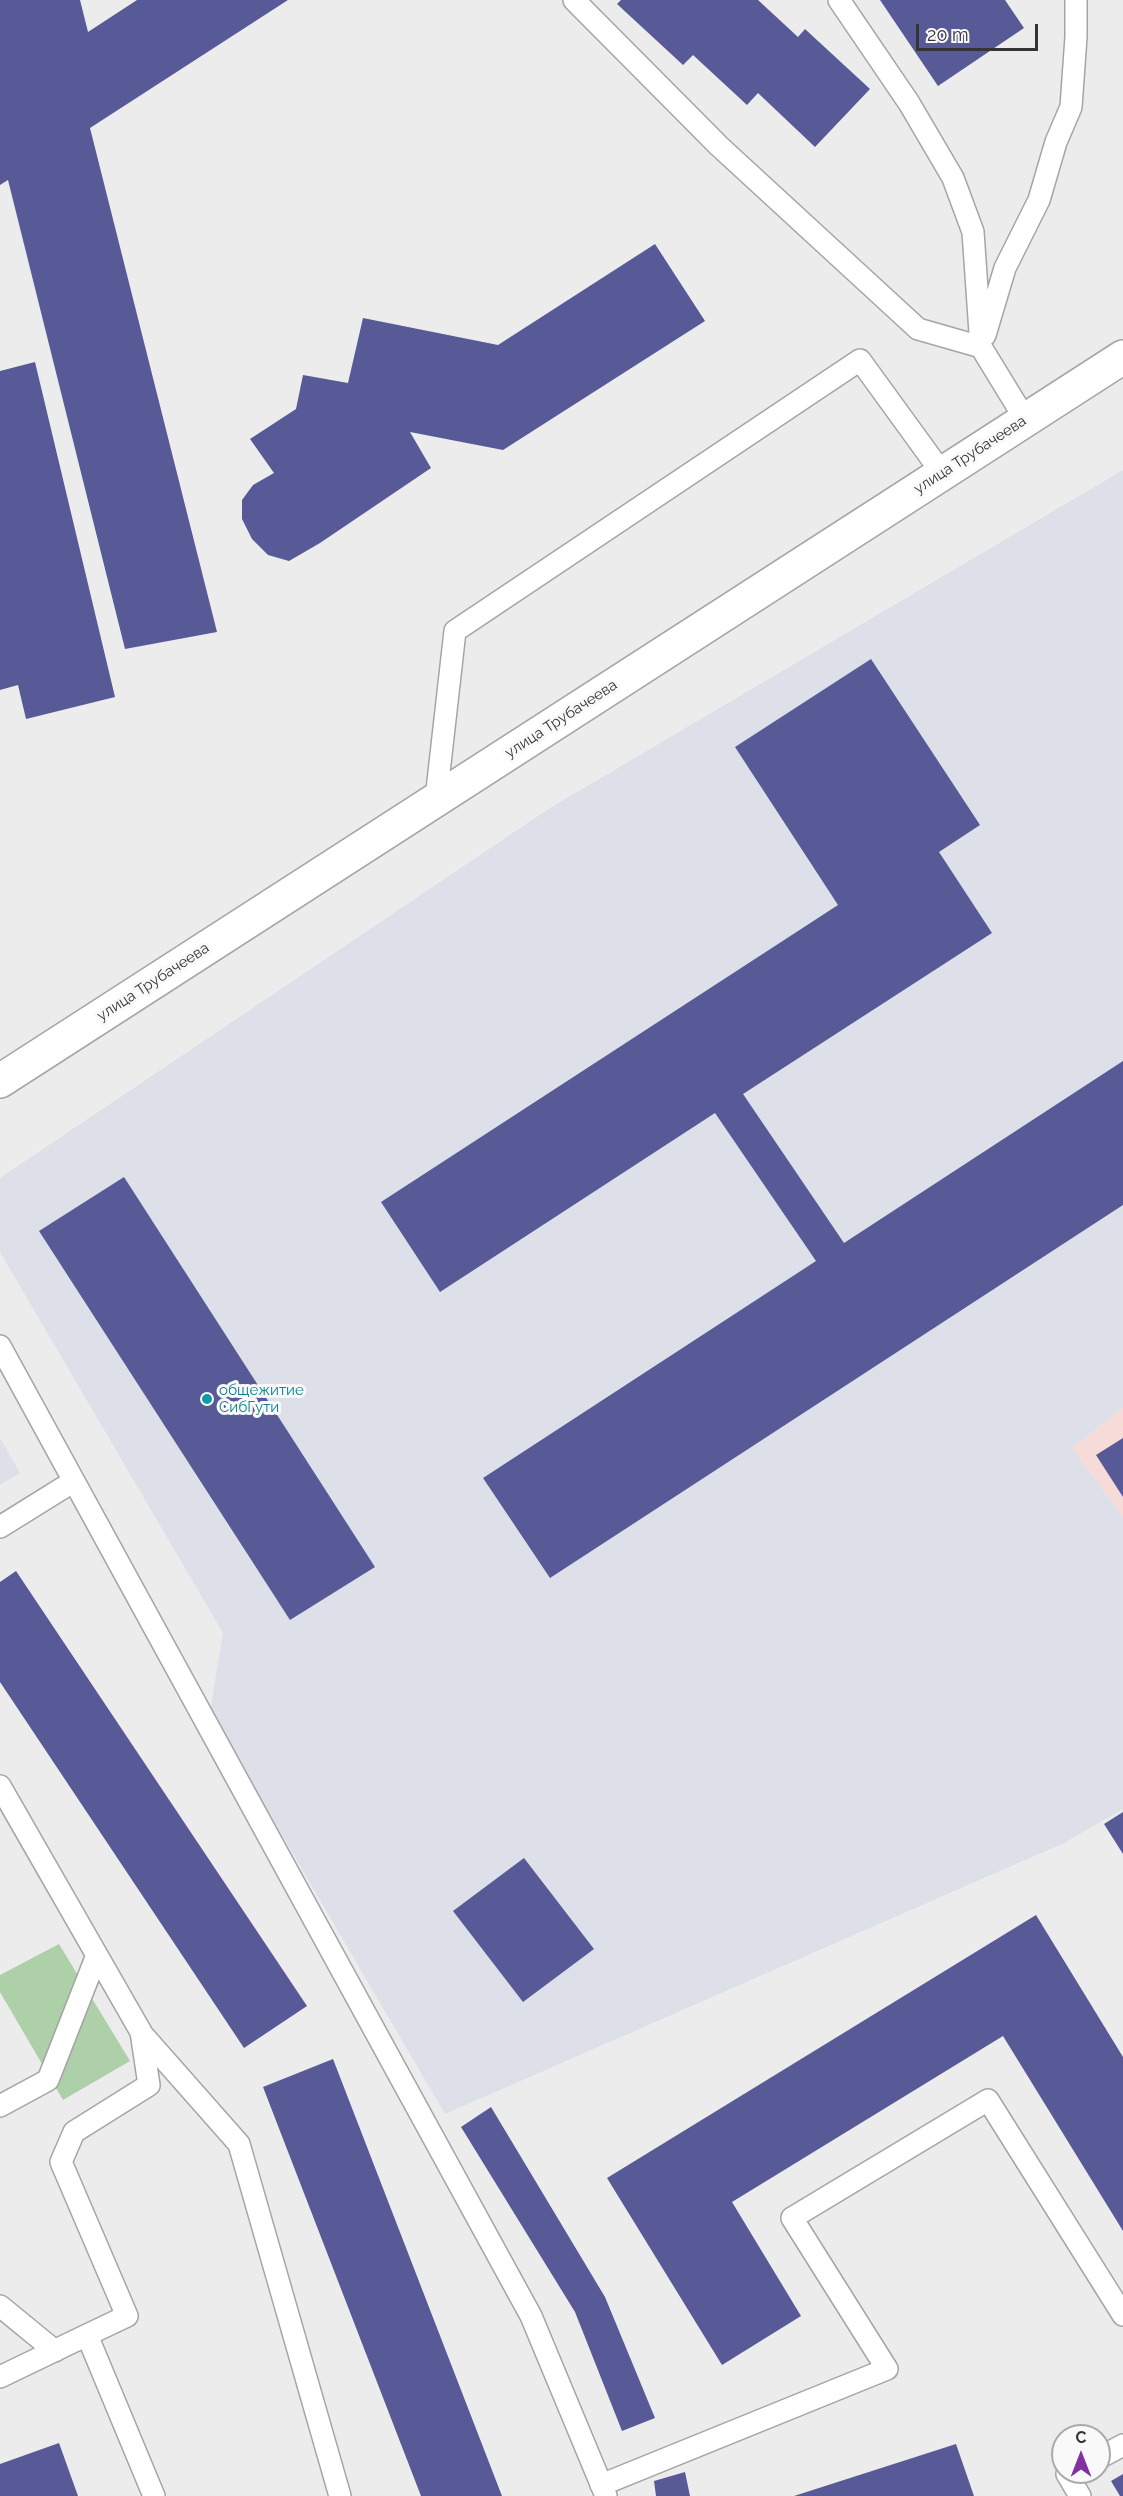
<!DOCTYPE html>
<meta charset="utf-8">
<style>
body{margin:0}
#map{position:relative;width:1123px;height:2496px;overflow:hidden;background:#ececed;font-family:Raleway,sans-serif}
canvas{display:block}
.north{position:absolute;left:1051px;top:2424px;width:60px;height:60px;box-sizing:border-box;background:#f9f9fa;border:2px solid #aaaaab;border-radius:50%;rotate:0deg;font-size:16px;font-weight:700;line-height:24px;text-align:center;color:#343434}
.north::after{content:'';display:block;margin:auto;width:21px;height:27px;background:#8132a2;clip-path:polygon(50% 0,100% 100%,50% 72%,0 100%)}
.scale{position:absolute;left:916px;top:24px;width:122px;height:27px;box-sizing:border-box;border:3px solid #343434;border-top:0;padding-left:8px;font-size:18px;line-height:21px;white-space:nowrap;color:#343434;-webkit-text-stroke:4px #f9f9fa;paint-order:stroke}
</style>
<div id="map">
<canvas width="1123" height="2496"></canvas>
<div class="north">С</div>
<div class="scale">20 m</div>
</div>
<script>
const g = document.querySelector('canvas').getContext('2d');
g.lineJoin = 'round';
function fillPath(path, color) { g.fillStyle = color; g.fill(path, 'evenodd'); }
const shape = rows => new Path2D(rows.map(r => 'M' + r).join(''));
function strokePath(path, color, width, dash) { g.strokeStyle = color; g.lineWidth = width; g.lineCap = dash ? 'butt' : 'round'; g.setLineDash(dash || []); g.stroke(path); }
function drawText(font, color, halo, rows, align = 'center') {
  g.font = font + ' Raleway,sans-serif'; g.lineWidth = 6; g.setLineDash([]); g.textBaseline = 'middle'; g.strokeStyle = halo; g.fillStyle = color; for (const [text, x, y, turn = 0] of rows) {
    g.save(); g.translate(x, y); g.rotate((+turn || 0) * Math.PI / 180); g.textAlign = isNaN(turn) ? turn : align; if (halo) g.strokeText(text, 0, 0); g.fillText(text, 0, 0); g.restore();
  }
}
const built = shape([
 [1123,470,1123,1408,1072,1448,1123,1517,1123,1809,1064,1843,445,2114,210,1712,223,1633,0,1252,0,1178,550,808],
 [0,1438,20,1473,0,1485]
]);
const industrial = shape([
 [1123,1408,1123,1517,1072,1448]
]);
const green = shape([
 [59,1944,130,2061,63,2100,0,1992,0,1975]
]);
const building = shape([
 [0,0,80,0,88,32,137,0,288,0,90,128,217,632,125,649,8,180,0,185],
 [621,0,758,0,798,37,805,29,870,89,815,147,758,93,747,105,693,55,683,65,617,4],
 [880,0,1005,0,1024,28,938,86],
 [655,244,705,321,503,450,410,432,431,468,320,543,289,561,268,555,252,539,242,519,242,500,253,485,274,473,250,439,296,409,303,375,348,383,363,318,498,345],
 [35,362,115,697,26,719,18,685,0,690,0,371],
 [871,659,980,825,939,852,992,933,743,1094,844,1243,1123,1061,1123,1205,550,1578,483,1478,816,1261,715,1113,440,1292,381,1202,838,905,735,747],
 [124,1177,375,1567,290,1620,39,1231],
 [1123,1438,1123,1497,1096,1455],
 [16,1571,307,2006,244,2048,0,1682,0,1582],
 [1123,1812,1123,1854,1104,1824],
 [524,1858,594,1949,523,2002,453,1911],
 [1036,1915,1123,2057,1123,2231,1003,2036,732,2202,801,2316,722,2365,607,2178],
 [333,2059,502,2496,421,2496,263,2087],
 [491,2107,605,2297,655,2418,622,2431,575,2312,461,2127],
 [59,2443,78,2496,0,2496,0,2464],
 [956,2444,974,2496,794,2496],
 [685,2472,690,2496,656,2496,654,2481],
 [1123,2474,1123,2496,1120,2496,1111,2481]
]);
const service = shape([
 [574,0,719,146,918,329,981,347,1025,419],
 [839,0,909,103,953,178,973,232,981,347],
 [985,335,1005,268,1039,200,1056,142,1071,107,1076,37,1076,0],
 [436,799,455,631,860,360,942,473],
 [0,1346,531,2316,606,2496],
 [0,1527,74,1481],
 [0,1786,141,2032,149,2085,74,2132,61,2162,127,2316,87,2335,154,2496],
 [141,2033,239,2144,340,2496],
 [0,2106,48,2080,97,1955],
 [0,2306,55,2351],
 [0,2377,87,2335],
 [1099,2458,1123,2445],
 [1071,2472,1067,2474,1080,2496],
 [601,2485,887,2369,792,2218,988,2100,1123,2315]
]);
const secondary = shape([
 [0,1081,1123,357]
]);
const markers = [
 [207,1399,6,"#0f9aa8"]
];
const streetNames = [
 ["улица Трубачеева",970,455,-33],
 ["улица Трубачеева",561,719,-33],
 ["улица Трубачеева",153,982,-33]
];
const cultureNames = [
 ["общежитие",219,1390],
 ["СибГути",219,1407]
];
fillPath(built, '#dee0e9');
fillPath(industrial, '#f6dbd9');
fillPath(green, '#aed0a9');
fillPath(building, '#575a96');
strokePath(service, '#a5a5a6', 24);
strokePath(secondary, '#a5a5a6', 36);
strokePath(service, '#fff', 21);
strokePath(secondary, '#fff', 33);
for (const [x, y, r, color] of markers) { const dot = new Path2D(); dot.arc(x, y, r, 0, 2 * Math.PI); g.fillStyle = color; g.fill(dot); strokePath(dot, '#f9f9fa', 2); }
drawText('15px', '#343434', '#f9f9fa', streetNames);
drawText('15px', '#0d838f', '#f9f9fa', cultureNames, 'left');
</script>
